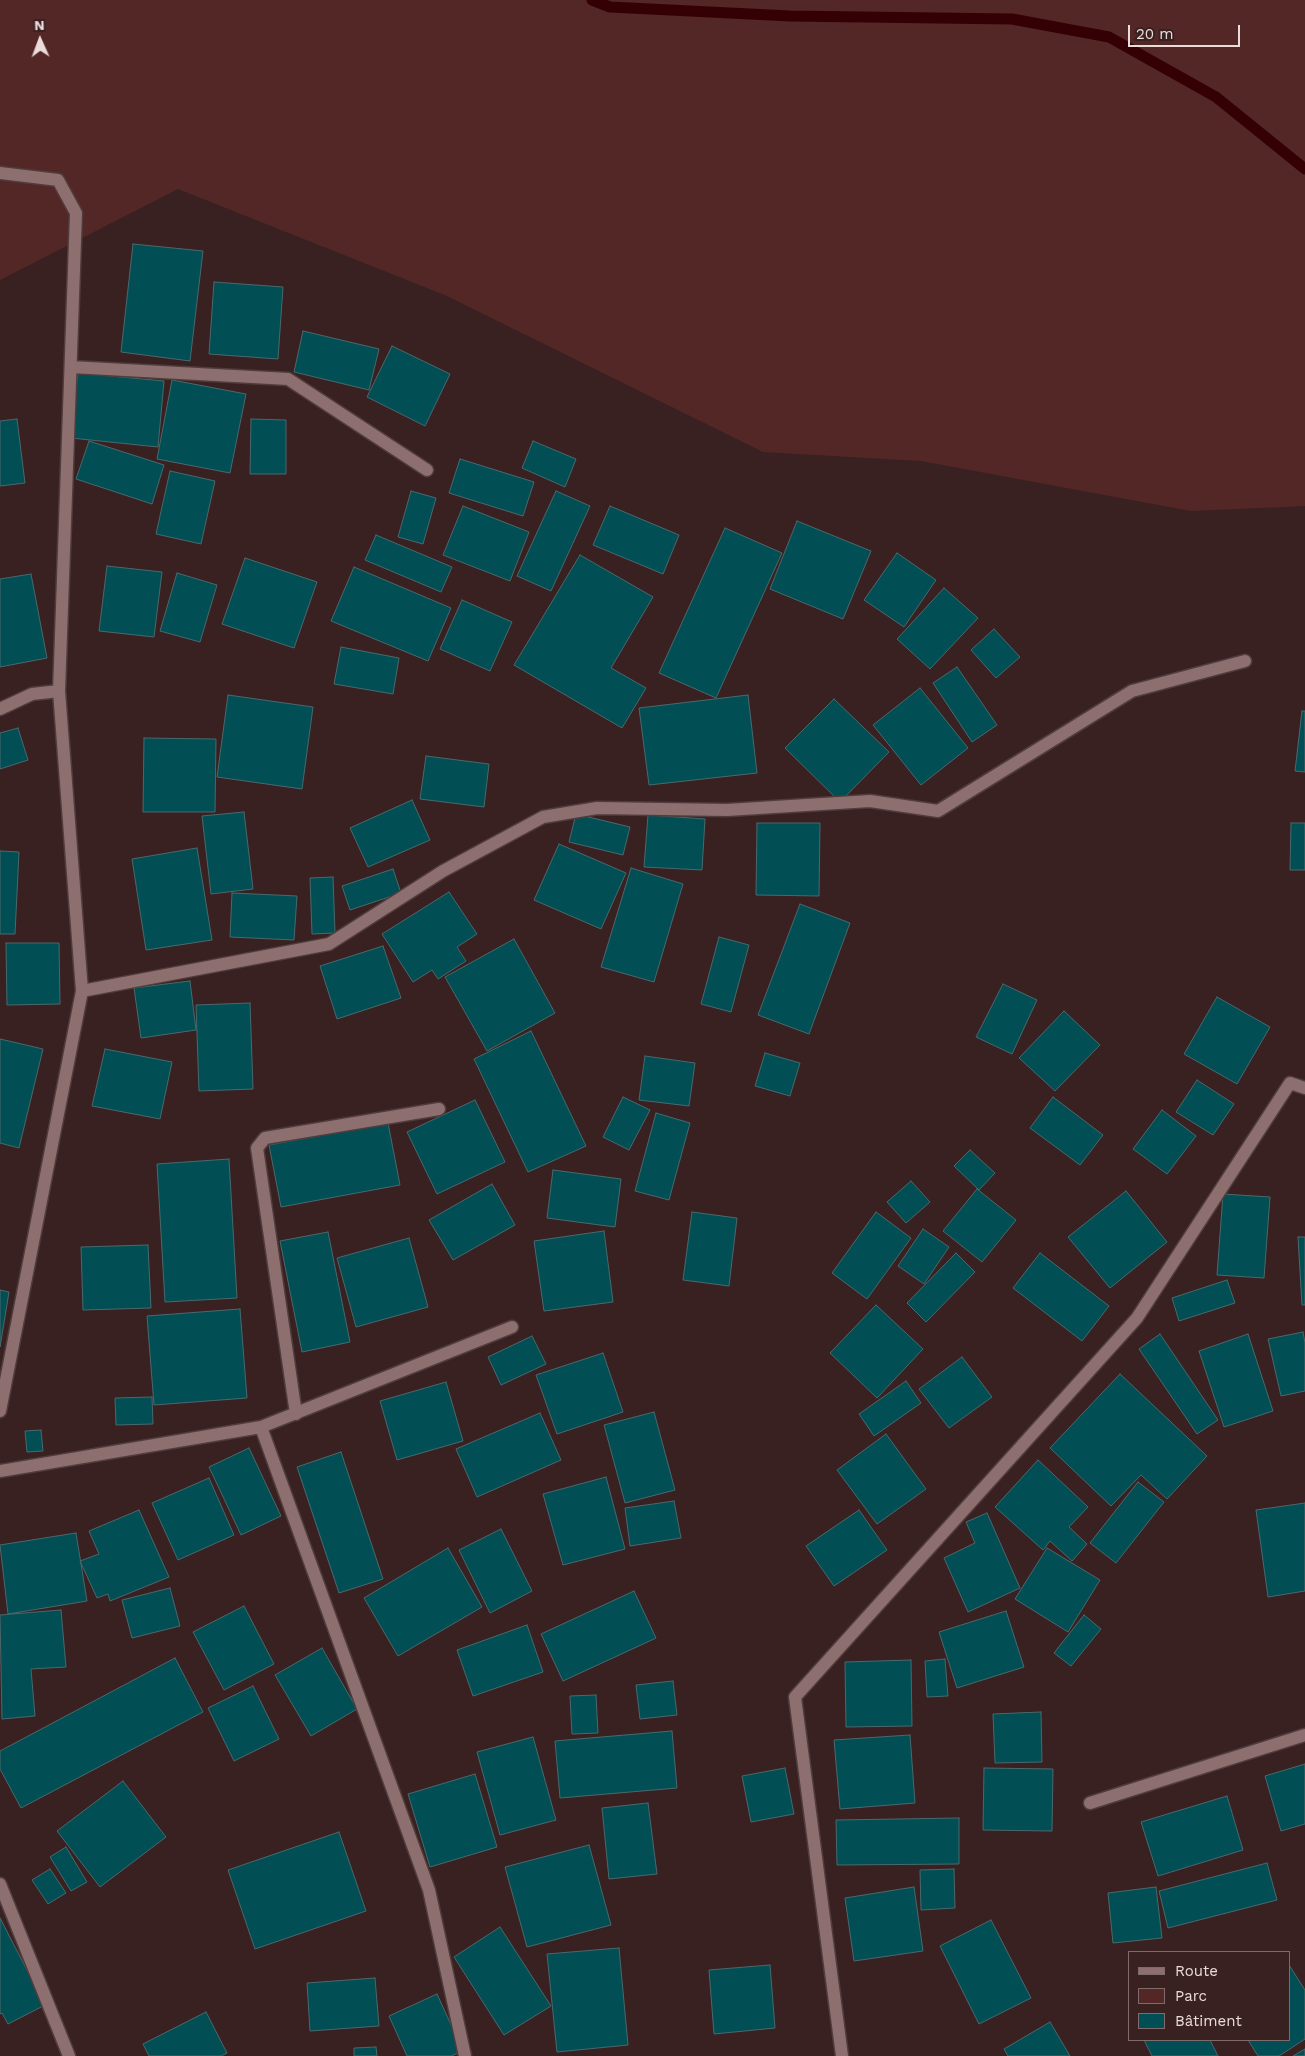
<!DOCTYPE html>
<meta charset="utf-8">
<style>
body{margin:0}
#map{position:relative;width:1305px;height:2056px;overflow:hidden;background:#392121;font-family:"Work Sans",sans-serif}
canvas{display:block}
.legend{position:absolute;left:1128px;top:1951px;width:162px;height:90px;box-sizing:border-box;background:#392121;border:1px solid #806b6b;margin:0;padding:6px 9px;list-style:none;font-size:15px;color:#ebdbda}
.legend li{display:flex;align-items:center;gap:10px;height:25px}
.legend b{width:25px;border:1px solid #806b6b}
.north{position:absolute;left:15px;top:15px;width:50px;height:50px;-webkit-text-stroke:4px #392121;paint-order:stroke;rotate:358deg;font-size:14px;font-weight:700;line-height:20px;text-align:center;color:#ebdbda}
.north::after{content:'';display:block;margin:auto;width:18px;height:22px;background:#ebdbda;clip-path:polygon(50% 0,100% 100%,50% 72%,0 100%)}
.scale{position:absolute;left:1128px;top:25px;width:112px;height:22px;box-sizing:border-box;border:2px solid #ebdbda;border-top:0;padding-left:6px;font-size:15px;line-height:18px;white-space:nowrap;color:#ebdbda;-webkit-text-stroke:4px #392121;paint-order:stroke}
</style>
<div id="map">
<canvas width="1305" height="2056"></canvas>
<ul class="legend">
<li><b style="height:6px;background:#8c6f6e"></b>Route</li>
<li><b style="height:14px;background:#542727"></b>Parc</li>
<li><b style="height:14px;background:#024e55"></b>Bâtiment</li>
</ul>
<div class="north">N</div>
<div class="scale">20 m</div>
</div>
<script>
const g = document.querySelector('canvas').getContext('2d');
g.lineJoin = 'round';
function fillPath(path, color) { g.fillStyle = color; g.fill(path, 'evenodd'); }
const shape = rows => new Path2D(rows.map(r => 'M' + r).join(''));
function strokePath(path, color, width, dash) { g.strokeStyle = color; g.lineWidth = width; g.lineCap = dash ? 'butt' : 'round'; g.setLineDash(dash || []); g.stroke(path); }
const green = shape([
 [0,0,1305,0,1305,506,1191,511,921,461,763,452,447,296,178,189,0,280]
]);
const stream = shape([
 [592,0,610,7,790,16,1012,19,1109,37,1216,97,1305,169]
]);
const building = shape([
 [133,244,203,251,190,361,121,352,133,244],
 [214,282,283,287,278,359,209,354,214,282],
 [303,331,379,349,369,390,294,372,303,331],
 [392,346,450,374,425,426,367,397,392,346],
 [78,373,164,381,158,447,71,438,78,373],
 [172,380,246,394,230,473,157,459,172,380],
 [17,419,25,483,0,486,0,421,17,419],
 [251,419,286,420,286,474,250,474,251,419],
 [89,441,164,465,152,504,76,479,89,441],
 [533,441,576,459,565,487,522,468,533,441],
 [460,459,534,482,523,516,449,493,460,459],
 [170,471,215,481,201,544,156,534,170,471],
 [411,491,436,498,423,544,398,537,411,491],
 [556,491,590,506,551,591,517,576,556,491],
 [463,506,529,532,510,581,443,555,463,506],
 [610,506,679,535,663,574,593,545,610,506],
 [797,521,871,551,843,619,770,589,797,521],
 [725,528,782,553,716,698,659,673,725,528],
 [376,535,452,567,441,592,365,560,376,535],
 [897,553,936,580,904,627,864,600,897,553],
 [580,555,653,597,611,668,646,688,622,728,514,665,580,555],
 [245,558,317,582,294,648,222,624,245,558],
 [107,566,162,572,154,637,99,631,107,566],
 [354,567,451,608,428,661,331,621,354,567],
 [177,573,217,585,200,642,160,631,177,573],
 [31,574,47,658,0,667,0,579,31,574],
 [944,588,978,618,930,669,897,639,944,588],
 [462,600,512,622,490,671,440,649,462,600],
 [994,629,1020,657,996,678,971,650,994,629],
 [341,647,399,658,393,694,334,684,341,647],
 [957,667,997,725,972,742,933,683,957,667],
 [920,688,968,748,921,785,873,725,920,688],
 [228,695,313,707,302,789,217,777,228,695],
 [748,695,757,773,649,785,639,708,748,695],
 [834,699,889,752,840,802,785,748,834,699],
 [1302,711,1305,711,1305,772,1295,771,1302,711],
 [18,728,28,760,0,769,0,733,18,728],
 [144,738,216,739,215,812,143,812,144,738],
 [426,756,489,764,484,807,420,799,426,756],
 [412,800,430,840,368,867,350,828,412,800],
 [244,812,253,889,211,894,202,816,244,812],
 [576,814,630,827,623,855,569,842,576,814],
 [648,815,705,819,702,870,644,867,648,815],
 [757,823,820,823,819,896,756,895,757,823],
 [1291,823,1305,823,1305,870,1290,870,1291,823],
 [559,844,626,873,601,929,534,900,559,844],
 [197,848,212,940,146,950,132,859,197,848],
 [0,851,19,852,15,934,0,934,0,851],
 [631,868,683,884,654,982,601,967,631,868],
 [393,869,401,893,350,910,342,886,393,869],
 [333,877,335,933,312,934,310,878,333,877],
 [449,892,477,934,457,947,466,961,438,979,432,970,413,982,382,934,449,892],
 [232,893,297,896,294,940,230,937,232,893],
 [800,904,850,923,809,1034,758,1015,800,904],
 [719,937,749,945,731,1012,701,1004,719,937],
 [514,939,555,1013,487,1051,445,977,514,939],
 [6,943,59,943,60,1004,7,1005,6,943],
 [383,946,401,998,337,1019,320,966,383,946],
 [190,981,196,1030,141,1038,134,988,190,981],
 [1003,984,1037,1000,1012,1054,976,1037,1003,984],
 [1217,997,1270,1027,1237,1084,1184,1054,1217,997],
 [250,1003,253,1089,199,1091,196,1005,250,1003],
 [1064,1011,1100,1045,1055,1091,1019,1058,1064,1011],
 [531,1031,586,1146,528,1172,474,1059,531,1031],
 [0,1039,43,1049,19,1148,0,1143,0,1039],
 [105,1049,172,1062,160,1119,92,1106,105,1049],
 [765,1053,800,1063,790,1096,755,1086,765,1053],
 [645,1056,695,1063,689,1106,639,1100,645,1056],
 [1197,1080,1234,1104,1213,1135,1176,1112,1197,1080],
 [623,1097,650,1110,629,1150,603,1137,623,1097],
 [1053,1097,1103,1135,1080,1165,1030,1128,1053,1097],
 [475,1100,505,1162,437,1194,407,1132,475,1100],
 [1162,1110,1196,1136,1167,1174,1133,1149,1162,1110],
 [656,1113,690,1123,669,1200,635,1191,656,1113],
 [388,1123,400,1185,281,1207,269,1145,388,1123],
 [970,1150,995,1173,979,1190,954,1166,970,1150],
 [229,1159,237,1298,165,1302,157,1164,229,1159],
 [553,1170,621,1179,615,1227,547,1218,553,1170],
 [911,1181,930,1202,906,1223,887,1202,911,1181],
 [492,1184,515,1225,453,1260,429,1220,492,1184],
 [977,1189,1016,1220,982,1262,943,1231,977,1189],
 [1126,1191,1167,1242,1110,1288,1068,1237,1126,1191],
 [1223,1194,1270,1197,1264,1278,1217,1275,1223,1194],
 [692,1212,737,1218,729,1286,683,1280,692,1212],
 [876,1212,911,1238,867,1299,832,1273,876,1212],
 [923,1229,949,1247,924,1284,898,1266,923,1229],
 [604,1231,613,1302,544,1311,534,1241,604,1231],
 [328,1232,350,1342,302,1352,280,1241,328,1232],
 [1298,1237,1305,1237,1305,1305,1302,1305,1298,1237],
 [409,1238,428,1307,356,1327,337,1258,409,1238],
 [148,1245,151,1308,83,1310,81,1247,148,1245],
 [956,1253,975,1272,926,1322,907,1303,956,1253],
 [1040,1253,1109,1306,1082,1341,1013,1288,1040,1253],
 [1227,1280,1235,1303,1179,1321,1172,1298,1227,1280],
 [0,1290,9,1292,0,1347,0,1290],
 [876,1305,923,1349,877,1398,830,1353,876,1305],
 [240,1309,247,1398,154,1405,147,1316,240,1309],
 [1303,1332,1305,1343,1305,1391,1281,1396,1268,1339,1303,1332],
 [1160,1334,1218,1420,1197,1434,1139,1349,1160,1334],
 [1248,1334,1273,1411,1224,1427,1199,1351,1248,1334],
 [532,1336,546,1364,501,1385,488,1357,532,1336],
 [603,1353,623,1412,557,1434,536,1375,603,1353],
 [962,1357,992,1397,949,1428,919,1389,962,1357],
 [1120,1374,1207,1456,1167,1499,1141,1475,1111,1506,1050,1448,1120,1374],
 [906,1381,921,1403,874,1436,859,1414,906,1381],
 [446,1382,463,1441,397,1460,380,1401,446,1382],
 [152,1397,153,1424,116,1425,115,1398,152,1397],
 [654,1412,675,1490,625,1503,604,1425,654,1412],
 [540,1413,561,1460,477,1497,456,1449,540,1413],
 [41,1430,43,1451,27,1452,25,1431,41,1430],
 [886,1434,926,1489,877,1524,837,1470,886,1434],
 [249,1448,281,1516,241,1535,209,1467,249,1448],
 [341,1452,383,1579,339,1593,297,1467,341,1452],
 [1038,1460,1088,1507,1069,1527,1087,1544,1072,1561,1050,1541,1043,1550,995,1507,1038,1460],
 [606,1477,625,1549,563,1565,543,1494,606,1477],
 [209,1478,234,1535,178,1560,152,1503,209,1478],
 [1138,1482,1164,1502,1116,1563,1090,1543,1138,1482],
 [674,1501,681,1538,630,1546,625,1508,674,1501],
 [1305,1503,1305,1591,1268,1597,1256,1510,1305,1503],
 [139,1510,169,1577,110,1601,108,1594,97,1598,80,1561,99,1554,89,1531,139,1510],
 [859,1510,887,1550,834,1586,806,1546,859,1510],
 [987,1513,1020,1588,968,1612,944,1558,975,1543,966,1522,987,1513],
 [501,1529,532,1591,490,1613,459,1550,501,1529],
 [76,1533,87,1601,8,1614,0,1545,76,1533],
 [448,1548,482,1607,398,1656,364,1598,448,1548],
 [1047,1548,1100,1580,1068,1632,1015,1599,1047,1548],
 [170,1588,180,1626,132,1638,122,1600,170,1588],
 [634,1591,656,1638,563,1681,541,1634,634,1591],
 [244,1606,274,1664,224,1690,193,1632,244,1606],
 [61,1610,66,1667,31,1669,35,1716,2,1719,0,1615,61,1610],
 [1006,1611,1024,1667,957,1688,939,1632,1006,1611],
 [1084,1615,1101,1629,1071,1666,1054,1653,1084,1615],
 [527,1625,543,1672,473,1696,457,1650,527,1625],
 [322,1648,357,1709,311,1736,275,1675,322,1648],
 [175,1658,203,1712,21,1808,0,1769,0,1751,175,1658],
 [945,1659,948,1696,927,1697,925,1661,945,1659],
 [911,1660,912,1726,846,1727,845,1662,911,1660],
 [673,1681,677,1715,640,1719,636,1685,673,1681],
 [253,1686,279,1739,234,1761,208,1708,253,1686],
 [596,1695,598,1733,572,1734,570,1696,596,1695],
 [1041,1712,1042,1762,995,1763,993,1714,1041,1712],
 [672,1731,677,1788,560,1798,555,1741,672,1731],
 [910,1735,915,1803,840,1809,834,1740,910,1735],
 [533,1737,556,1820,500,1835,477,1752,533,1737],
 [1305,1764,1305,1824,1281,1831,1265,1776,1305,1764],
 [785,1768,794,1814,751,1822,742,1776,785,1768],
 [984,1768,1053,1769,1052,1831,983,1830,984,1768],
 [475,1774,497,1847,430,1867,408,1794,475,1774],
 [123,1781,166,1837,100,1887,57,1831,123,1781],
 [1227,1796,1243,1850,1158,1876,1141,1822,1227,1796],
 [648,1803,657,1874,609,1879,602,1808,648,1803],
 [959,1818,959,1864,837,1865,836,1820,959,1818],
 [339,1832,366,1911,255,1949,228,1870,339,1832],
 [589,1845,611,1925,527,1947,505,1867,589,1845],
 [66,1847,87,1882,71,1891,50,1857,66,1847],
 [1267,1863,1277,1900,1168,1928,1159,1891,1267,1863],
 [50,1869,66,1893,48,1904,32,1880,50,1869],
 [954,1869,955,1908,921,1910,920,1870,954,1869],
 [914,1887,923,1951,854,1961,845,1898,914,1887],
 [1156,1887,1162,1938,1113,1943,1108,1893,1156,1887],
 [0,1918,45,2005,8,2024,2,2013,0,2014,0,1918],
 [991,1920,1031,1998,979,2024,940,1946,991,1920],
 [500,1927,551,2006,504,2035,454,1957,500,1927],
 [619,1948,628,2045,557,2052,547,1954,619,1948],
 [770,1965,775,2028,714,2034,709,1970,770,1965],
 [1289,1965,1305,1990,1305,2039,1279,2056,1258,2056,1248,2040,1289,2040,1289,1965],
 [375,1978,379,2026,310,2031,307,1983,375,1978],
 [437,1994,463,2051,451,2056,407,2056,389,2016,437,1994],
 [206,2012,227,2053,221,2056,149,2056,143,2044,206,2012],
 [1050,2022,1070,2056,1008,2056,1004,2049,1050,2022],
 [1144,2040,1210,2040,1218,2056,1152,2056,1144,2040],
 [376,2047,377,2056,354,2056,354,2048,376,2047],
 [1305,2049,1305,2056,1293,2056,1305,2049]
]);
const minor = shape([
 [0,173,58,180,76,213,59,691,82,991,0,1411],
 [71,367,288,379,427,470],
 [0,709,32,694,59,691],
 [82,991,329,944,443,871,543,817,597,808,727,810,870,801,938,811,1132,691,1245,661],
 [296,1414,257,1148,265,1138,439,1109],
 [0,1471,261,1427],
 [1090,1803,1305,1735],
 [0,1884,69,2056],
 [465,2056,429,1890,261,1427,512,1327],
 [842,2056,795,1697,1137,1318,1290,1083,1305,1088]
]);
fillPath(green, '#542727');
strokePath(stream, '#350004', 11);
fillPath(building, '#024e55');
strokePath(building, '#4a696d', 1);
strokePath(minor, '#503c3c', 15);
strokePath(minor, '#8c6f6e', 12);
</script>
